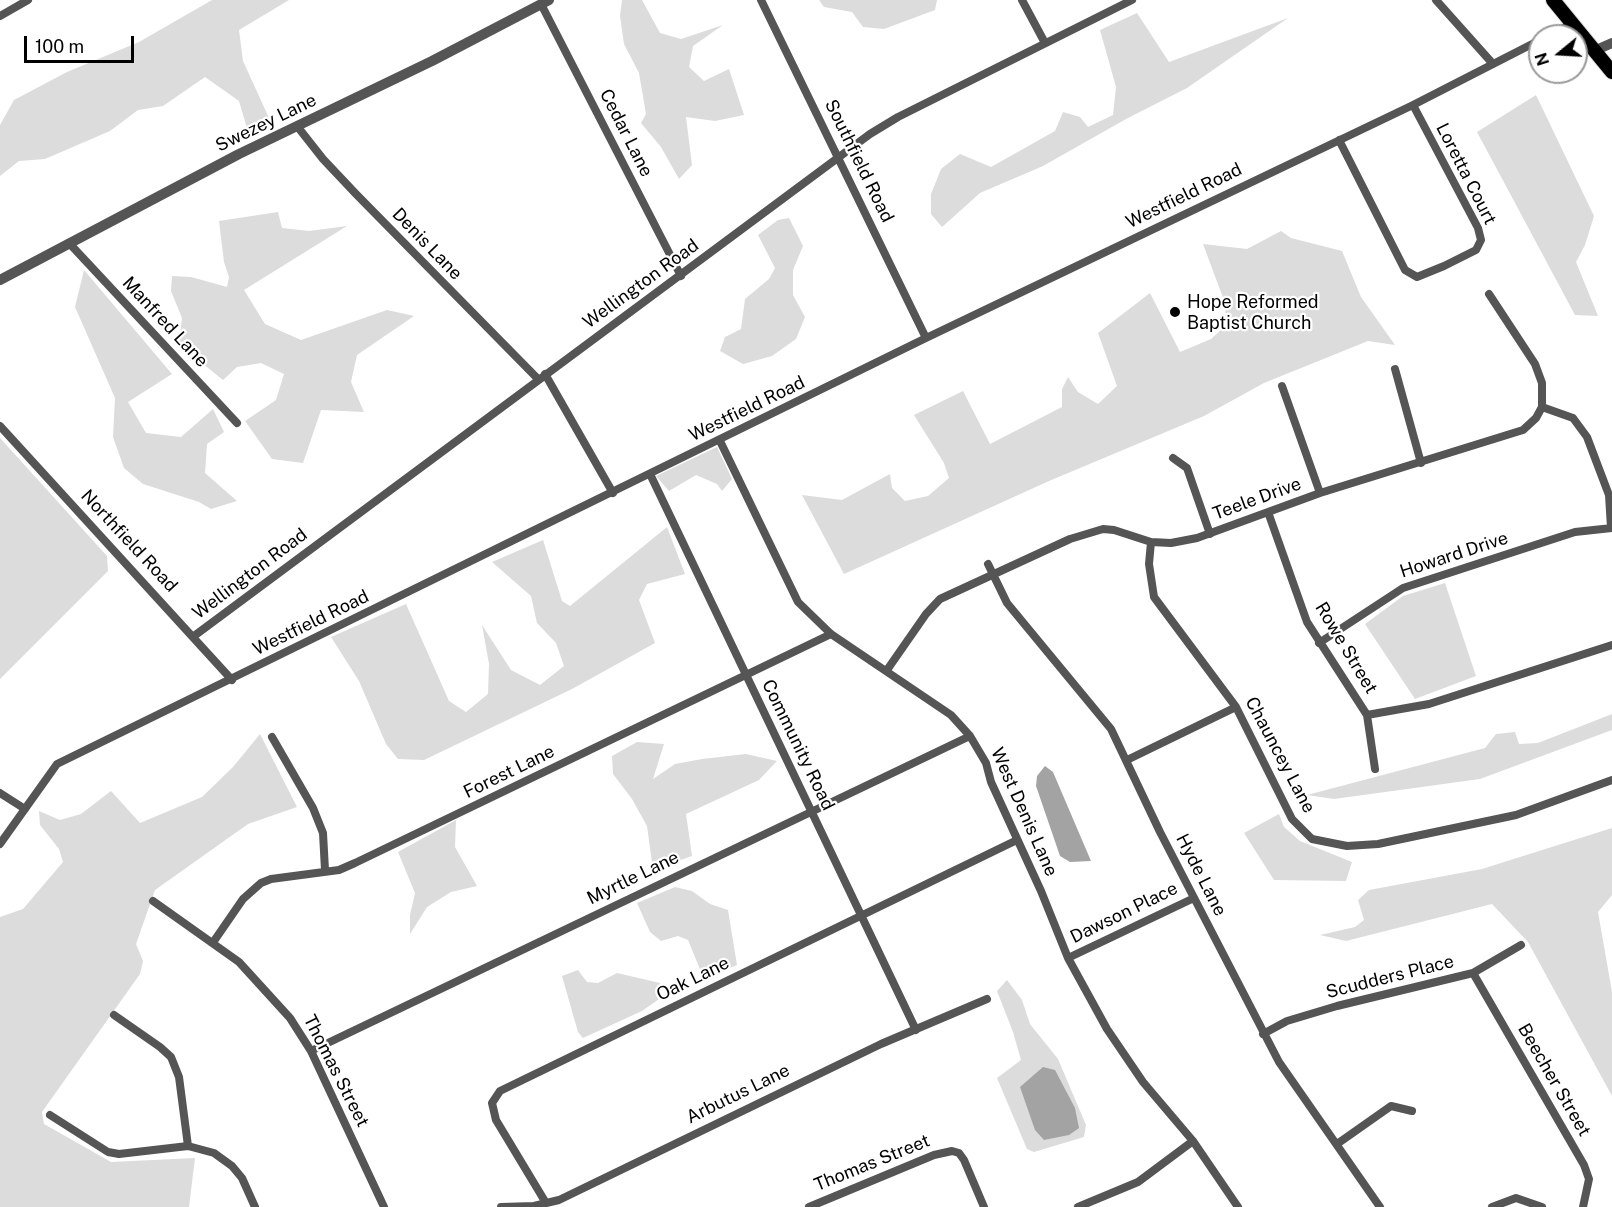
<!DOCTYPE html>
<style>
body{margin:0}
#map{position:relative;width:1612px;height:1207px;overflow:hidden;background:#fff;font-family:"Public Sans",sans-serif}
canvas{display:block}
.north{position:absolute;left:1528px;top:24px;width:60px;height:60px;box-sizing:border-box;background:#fff;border:2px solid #999;border-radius:50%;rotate:252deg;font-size:16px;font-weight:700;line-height:24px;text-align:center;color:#000}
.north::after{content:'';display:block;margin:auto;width:21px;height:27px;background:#000;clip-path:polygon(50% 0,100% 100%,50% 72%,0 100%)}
.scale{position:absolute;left:24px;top:36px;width:110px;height:27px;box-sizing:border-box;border:3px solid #000;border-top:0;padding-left:8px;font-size:18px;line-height:21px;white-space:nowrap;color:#000;-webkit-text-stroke:4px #fff;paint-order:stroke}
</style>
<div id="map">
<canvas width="1612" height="1207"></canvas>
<div class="north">N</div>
<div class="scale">100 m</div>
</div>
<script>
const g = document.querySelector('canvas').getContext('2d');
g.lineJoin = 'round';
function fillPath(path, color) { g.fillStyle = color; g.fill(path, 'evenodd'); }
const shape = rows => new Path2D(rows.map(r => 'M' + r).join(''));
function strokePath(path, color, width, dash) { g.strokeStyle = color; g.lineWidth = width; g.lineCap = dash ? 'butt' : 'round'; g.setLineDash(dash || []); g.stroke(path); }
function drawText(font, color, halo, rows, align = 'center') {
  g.font = font + ' "Public Sans",sans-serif'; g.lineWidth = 4.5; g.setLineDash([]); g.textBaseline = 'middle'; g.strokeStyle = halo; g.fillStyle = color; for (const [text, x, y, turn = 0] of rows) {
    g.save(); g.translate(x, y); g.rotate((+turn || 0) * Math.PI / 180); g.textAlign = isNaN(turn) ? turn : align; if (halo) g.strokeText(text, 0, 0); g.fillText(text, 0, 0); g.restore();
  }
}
const green = shape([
 [212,0,289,0,239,30,243,61,269,118,249,135,239,101,205,77,163,106,138,110,110,131,45,159,19,161,0,176,0,125,14,100,67,72,139,42],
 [622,0,642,0,660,33,681,39,723,25,693,46,689,67,704,81,729,69,744,115,715,121,686,117,692,165,679,179,661,147,641,123,646,114,639,73,624,44,620,16],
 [819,0,937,0,935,10,884,29,863,27,852,12,824,7],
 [1137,13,1169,62,1288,18,1187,88,1126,119,1043,166,980,193,942,227,931,214,931,194,941,169,960,154,991,167,1055,131,1063,112,1080,117,1088,127,1113,115,1116,87,1100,30],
 [1536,95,1594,216,1585,245,1576,262,1598,316,1575,315,1477,132],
 [278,212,282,228,309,231,347,226,244,290,265,324,301,340,387,310,414,316,357,355,351,382,364,412,321,410,303,463,272,459,245,421,276,400,284,374,261,363,237,367,223,380,176,342,180,336,182,318,171,291,172,276,191,277,227,287,229,277,224,262,219,221],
 [789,218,803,246,793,270,793,295,805,317,796,339,772,356,743,364,720,351,725,337,741,329,745,299,769,279,775,268,758,235,778,220],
 [1281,231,1291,238,1342,251,1361,297,1395,345,1368,341,1264,383,1204,416,1049,481,844,574,802,495,842,500,890,474,892,488,905,501,928,496,949,478,944,463,914,415,963,391,990,444,1062,407,1062,389,1068,377,1078,392,1098,404,1117,386,1098,333,1150,293,1180,352,1211,339,1226,325,1225,303,1203,244,1247,249],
 [84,270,172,374,128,402,146,433,181,437,213,409,224,432,207,444,205,473,237,501,211,509,199,502,143,484,124,468,113,437,115,398,75,307],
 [0,438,107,556,108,571,0,679],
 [717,447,732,479,722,491,717,484,696,475,669,491,656,476],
 [667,527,685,574,647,584,639,600,655,643,572,689,424,760,398,759,386,744,359,681,331,637,406,604,449,701,466,712,488,694,489,664,482,625,511,670,540,685,564,666,556,643,537,623,531,596,492,562,543,540,562,601,570,606],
 [1445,583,1476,676,1415,699,1365,624,1403,596],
 [1612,714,1612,730,1480,779,1334,799,1307,795,1485,748,1496,734,1515,732,1519,744,1538,743],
 [260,734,297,807,248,824,155,890,136,944,143,961,140,974,42,1112,44,1124,111,1162,195,1158,189,1207,0,1207,0,917,23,909,63,862,59,849,40,825,39,811,60,820,81,814,111,791,140,823,202,797,233,767],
 [637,742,664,744,653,779,675,764,702,759,746,754,777,761,759,780,686,814,692,856,653,870,647,826,632,799,613,774,612,756],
 [1279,814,1284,827,1300,841,1352,862,1346,881,1274,880,1244,833],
 [456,820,455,847,477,886,451,892,427,907,410,934,410,915,415,893,398,852],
 [1612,828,1612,895,1598,912,1612,992,1612,1096,1528,942,1492,904,1346,941,1320,935,1355,927,1364,920,1358,900,1369,890,1482,869],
 [675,887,692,891,710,904,728,910,737,965,704,979,688,940,678,936,661,941,650,932,637,903],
 [578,970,587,982,598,983,617,973,660,983,662,997,642,1011,583,1038,578,1032,562,976],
 [1007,980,1022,1000,1030,1024,1058,1059,1086,1125,1084,1137,1034,1152,1027,1149,997,1078,1021,1060,1013,1032,997,991]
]);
const water = shape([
 [1045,766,1053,772,1091,861,1070,862,1060,856,1036,786,1037,776],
 [1043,1067,1055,1070,1075,1108,1079,1128,1069,1135,1044,1140,1035,1130,1020,1087]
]);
const minor = shape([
 [761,0,926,338],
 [1022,0,1045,43],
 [1436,0,1493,64],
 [541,4,681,276],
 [0,16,28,0],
 [1548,36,1573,23],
 [297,126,323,159,356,194,538,379],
 [1339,140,1405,270,1417,277,1444,266,1476,250,1481,240,1478,228,1413,105],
 [69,243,237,423],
 [1395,369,1421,463],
 [545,374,613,493],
 [1282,386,1320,493],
 [1542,407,1573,418,1587,437,1609,495,1611,528],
 [0,426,232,680],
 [720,441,798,602,831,634,951,715,970,736,986,763,991,782,1041,891,1068,958,1107,1029,1143,1082,1193,1141,1238,1207],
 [1173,458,1187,468,1210,534],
 [650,474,916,1030],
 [1268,512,1307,622,1367,715,1375,769],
 [1151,542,1149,564,1154,597,1236,707,1292,819,1312,839,1347,846,1378,844,1516,815,1612,780],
 [988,564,1007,603,1111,729,1160,832,1279,1062,1380,1207],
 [194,636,870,134,898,117,1132,0],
 [1319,643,1403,588,1575,532,1612,528],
 [887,670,926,614,940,599,1070,539,1103,529,1114,530,1151,542,1171,543,1197,538,1320,493,1523,430,1536,418,1542,407,1542,383,1535,364,1489,294],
 [1367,715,1429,704,1612,645],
 [272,737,313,808,323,833,325,870],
 [1127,760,1236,707],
 [0,793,25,809],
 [0,844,57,764,926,338,1413,105,1540,40],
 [153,901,239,962,290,1018,311,1051,384,1207],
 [214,941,243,899,261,883,271,879,339,870,355,863,831,634],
 [1068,958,1194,898],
 [1473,973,1584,1165,1589,1179,1583,1207],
 [114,1015,160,1047,171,1057,179,1077,188,1146],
 [1263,1034,1287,1021,1337,1006,1473,973,1521,945],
 [311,1051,970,736],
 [50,1115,108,1152,119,1154,188,1146,214,1153,232,1166,242,1178,255,1207],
 [1337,1144,1391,1106,1412,1111],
 [546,1203,496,1120,492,1103,500,1091,1017,840],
 [501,1207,534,1206,559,1200,881,1044,987,999],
 [809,1207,934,1155,952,1151,959,1153,964,1160,984,1207],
 [1078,1207,1138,1182,1193,1141],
 [1492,1207,1516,1198,1542,1207]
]);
const tertiary = shape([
 [1596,50,1612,43],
 [0,280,239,154,432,61,549,0]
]);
const primary = shape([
 [1553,0,1612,72]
]);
const markers = [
 [1175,312,6,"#000"]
];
const streetNames = [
 ["Swezey Lane",266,123,-26],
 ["Cedar Lane",626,133,63],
 ["Southfield Road",859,161,64],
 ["Loretta Court",1466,174,63],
 ["Westfield Road",1184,196,-26],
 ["Denis Lane",427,244,46],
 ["Wellington Road",641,284,-36],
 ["Manfred Lane",165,322,47],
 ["Westfield Road",747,409,-26],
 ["Teele Drive",1257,499,-20],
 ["Northfield Road",129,541,47],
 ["Howard Drive",1454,555,-18],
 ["Wellington Road",250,574,-37],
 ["Westfield Road",311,623,-26],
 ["Rowe Street",1346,648,59],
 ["Community Road",798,745,64],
 ["Chauncey Lane",1280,755,62],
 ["Forest Lane",509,772,-26],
 ["West Denis Lane",1024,812,66],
 ["Hyde Lane",1201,875,63],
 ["Myrtle Lane",633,878,-26],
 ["Dawson Place",1124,913,-26],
 ["Scudders Place",1390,977,-14],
 ["Oak Lane",693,979,-26],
 ["Thomas Street",336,1071,63],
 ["Beecher Street",1554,1080,60],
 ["Arbutus Lane",738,1094,-26],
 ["Thomas Street",872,1163,-22]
];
const poiNames = [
 ["Hope Reformed",1187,302],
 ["Baptist Church",1187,323]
];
fillPath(green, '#dcdcdc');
fillPath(water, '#a3a3a3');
strokePath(primary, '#dbdbdb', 16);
strokePath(minor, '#555', 8);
strokePath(tertiary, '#555', 10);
strokePath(primary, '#000', 14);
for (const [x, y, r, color] of markers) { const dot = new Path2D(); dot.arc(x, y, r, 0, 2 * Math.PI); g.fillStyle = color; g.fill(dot); strokePath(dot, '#fff', 2); }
drawText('18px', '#000', '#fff', streetNames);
drawText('18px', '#000', '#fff', poiNames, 'left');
</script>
